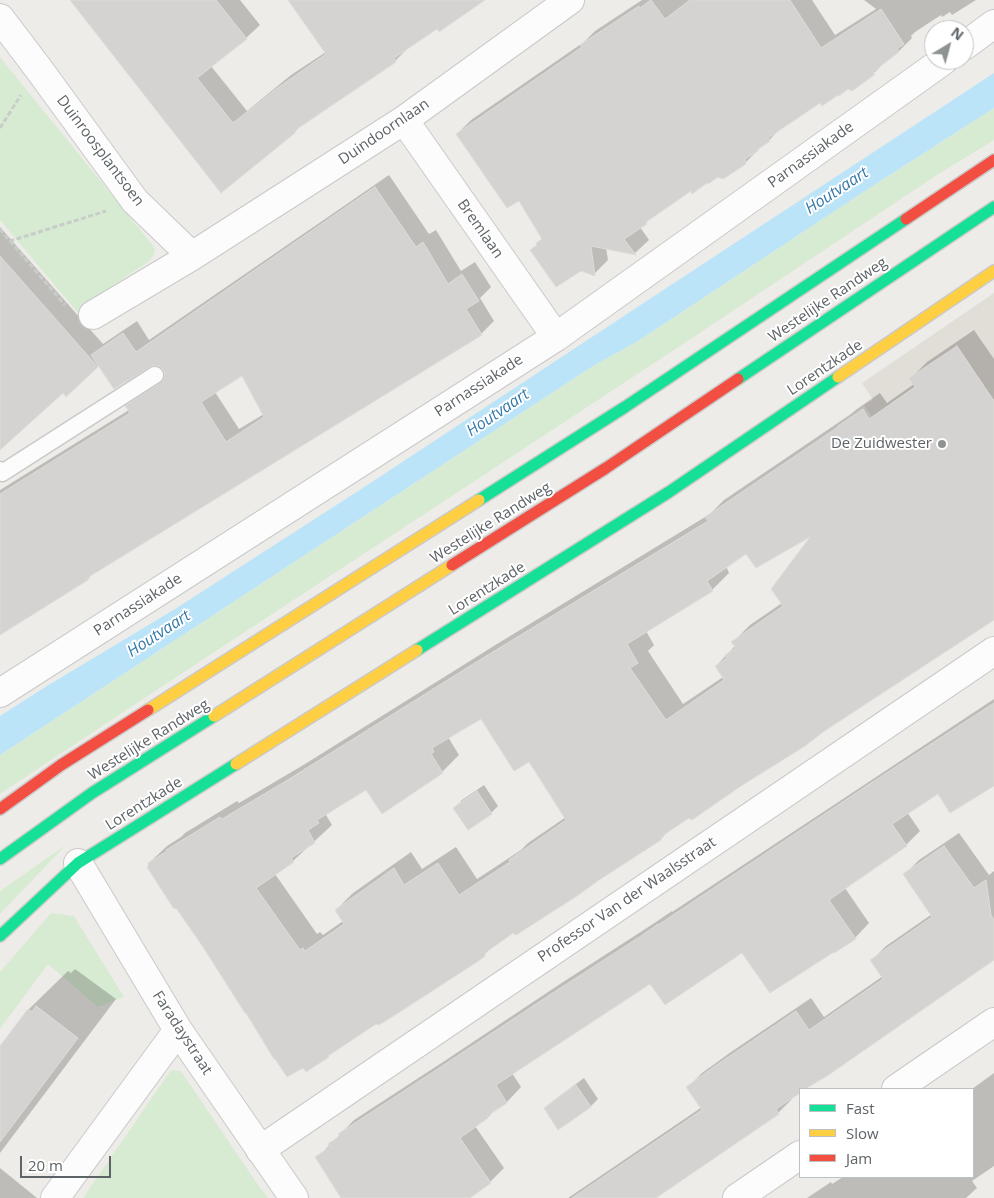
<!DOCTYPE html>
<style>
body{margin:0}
#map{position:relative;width:994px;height:1198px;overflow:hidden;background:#eeece8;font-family:"Open Sans",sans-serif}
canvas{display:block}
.legend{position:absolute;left:799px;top:1088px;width:175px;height:90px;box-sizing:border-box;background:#fff;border:1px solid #bec1c2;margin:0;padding:6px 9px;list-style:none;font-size:15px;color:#5d6367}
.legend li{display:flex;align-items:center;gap:10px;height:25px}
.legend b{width:25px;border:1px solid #bec1c2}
.north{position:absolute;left:924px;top:20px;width:50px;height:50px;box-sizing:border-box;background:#fff;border:1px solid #bec1c2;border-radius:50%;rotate:37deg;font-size:14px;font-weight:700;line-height:20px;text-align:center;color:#5d6367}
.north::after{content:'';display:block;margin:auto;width:18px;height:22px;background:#909394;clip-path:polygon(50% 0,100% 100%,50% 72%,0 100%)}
.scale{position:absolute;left:20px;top:1156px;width:91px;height:22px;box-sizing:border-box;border:2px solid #5d6367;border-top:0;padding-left:6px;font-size:15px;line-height:18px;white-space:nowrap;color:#5d6367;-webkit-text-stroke:4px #fff;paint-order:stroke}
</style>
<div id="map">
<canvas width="994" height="1198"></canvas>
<ul class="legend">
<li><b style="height:6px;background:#16e098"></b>Fast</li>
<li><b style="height:6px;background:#ffcf43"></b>Slow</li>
<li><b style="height:6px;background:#f24e42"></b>Jam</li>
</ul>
<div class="north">N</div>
<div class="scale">20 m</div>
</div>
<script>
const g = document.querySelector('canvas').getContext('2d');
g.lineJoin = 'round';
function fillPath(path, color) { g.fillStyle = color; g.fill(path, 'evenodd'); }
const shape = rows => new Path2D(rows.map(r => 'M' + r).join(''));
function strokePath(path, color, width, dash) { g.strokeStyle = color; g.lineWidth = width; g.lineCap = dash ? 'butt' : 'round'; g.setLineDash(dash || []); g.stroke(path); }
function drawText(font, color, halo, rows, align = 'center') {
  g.font = font + ' "Open Sans",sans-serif'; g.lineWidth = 4; g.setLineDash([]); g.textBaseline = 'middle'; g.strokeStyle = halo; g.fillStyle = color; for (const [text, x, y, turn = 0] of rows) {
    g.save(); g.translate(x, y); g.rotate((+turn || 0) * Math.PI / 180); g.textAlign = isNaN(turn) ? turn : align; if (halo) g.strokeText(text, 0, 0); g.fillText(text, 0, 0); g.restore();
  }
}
const education = shape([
 [994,293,994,531,930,504,864,405,873,400,862,383]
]);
const green = shape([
 [0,57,154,247,155,251,153,256,148,262,109,288,105,294,79,314,0,220],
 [994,108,994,140,937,175,674,350,143,699,0,794,0,755,593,366,638,341,868,189],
 [66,845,0,914,0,891],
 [51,913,74,916,124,997,98,1007,48,964,0,1029,0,972],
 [171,1070,181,1071,256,1182,268,1198,83,1198]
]);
const water = shape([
 [994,73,994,108,868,189,638,341,593,366,0,755,0,716,47,686,175,609,372,482,642,304]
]);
const shadow = shape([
 [79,0,240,0,260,25,246,38,211,66,247,111,291,75,326,52,294,0,483,0,437,28,409,47,395,61,303,123,295,132,221,191],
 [642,0,812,0,835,35,876,9,864,0,976,0,952,15,950,12,942,17,941,15,915,32,911,36,912,38,898,52,888,59,873,74,848,88,821,101,781,128,769,140,759,147,759,149,745,163,691,189,653,216,640,227,649,240,635,253,606,248,608,260,594,274,538,244,537,243,543,238,519,199,457,134,471,120,584,42,595,31],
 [389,175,429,234,436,230,461,271,475,262,491,287,480,298,494,321,481,334,94,572,88,579,0,633,0,490,129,410,127,406,140,393,166,377,166,374,161,365,154,364,99,365,66,395,63,391,0,430,0,227,103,344,137,321,149,340],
 [243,375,264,414,239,429,215,392],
 [974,330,994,359,994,619,689,816,670,829,661,839,513,932,493,946,484,955,376,1022,334,1050,328,1056,303,1066,247,1011,150,865,149,863,167,846,181,837,185,833,237,801,239,803,305,764,497,644,710,514,724,500,851,414,857,409,880,393,887,403,914,384,910,379,927,362],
 [815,533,782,603,750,625,733,642,735,646,716,666,723,677,683,704,648,651,654,645,646,631,712,590,729,573,726,566,746,552],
 [481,717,529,760,566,817,528,843,521,850,477,879,456,847,422,869,411,852,353,893,336,910,343,921,323,935,320,932,317,934,275,874,293,861,332,825,326,815,366,788,442,772,459,755,448,737],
 [994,699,994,785,939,792,907,812,920,831,906,845,845,888,869,923,855,938,835,951,742,951,651,982,512,1073,521,1087,507,1102,497,1108,488,1117,475,1126,504,1168,490,1182,468,1198,344,1198,317,1158,354,1120,446,1060,560,984,656,922,672,911,672,912],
 [484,785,498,806,491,813,455,808,462,800],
 [959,833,989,875,994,871,994,959,861,1051,804,1089,800,1089,800,1092,792,1097,792,1099,778,1113,655,1198,568,1198,702,1107,688,1087,702,1073,731,1052,811,998,824,1017,883,976,872,960,886,946,932,914,905,874,919,860],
 [75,969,116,999,0,1153,0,1049,29,1009,68,971,71,973],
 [994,1073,994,1166,972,1181,977,1188,966,1198,807,1198,831,1182,832,1184,843,1177,973,1177,973,1089,972,1089],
 [584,1078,598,1099,591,1106,559,1128,545,1108,553,1101],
 [0,1168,37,1198,0,1198]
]);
const building = shape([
 [70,0,216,0,247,39,197,78,233,123,276,89,326,54,288,0,485,0,439,32,437,29,394,58,396,62,294,131,295,133,221,193,70,0],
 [651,0,665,19,690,0,790,0,821,48,881,9,904,44,897,49,899,52,874,71,874,75,852,91,848,89,839,96,838,95,822,106,820,103,768,138,770,141,754,152,755,153,745,159,746,164,723,179,718,177,708,184,707,183,692,194,691,191,646,222,647,224,624,239,636,255,591,246,595,276,581,271,556,287,530,250,537,245,536,243,542,239,519,201,507,208,456,134,582,47,580,45,639,6,640,8,651,0],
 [375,187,416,247,423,242,448,284,462,274,479,301,466,309,482,335,87,578,88,580,0,635,0,494,130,413,125,406,160,383,164,379,165,374,163,369,159,366,154,365,150,367,114,389,91,355,123,333,136,352,375,187],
 [242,376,264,417,226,442,201,402,242,376],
 [0,256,98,367,66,397,63,393,0,450,0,256],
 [957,346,994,401,994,620,823,732,805,746,741,786,692,820,689,818,662,836,661,840,599,880,577,896,516,935,513,933,485,953,485,956,477,962,395,1015,379,1025,376,1024,328,1056,329,1057,306,1072,303,1068,287,1077,275,1059,274,1059,246,1013,245,1013,203,947,176,908,174,909,163,892,147,867,149,865,148,863,167,851,166,850,220,817,222,819,286,781,478,661,708,521,705,517,838,427,838,426,863,409,869,419,915,387,909,378,957,346],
 [810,537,771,589,783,606,731,642,736,648,725,655,727,658,715,666,724,680,666,720,630,668,638,663,627,644,713,591,707,581,746,554,756,568,810,537],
 [481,719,514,771,529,762,566,820,509,860,510,862,459,895,438,863,404,885,394,868,335,910,344,924,305,951,303,948,300,950,256,888,294,862,291,858,315,843,308,830,319,823,317,820,366,790,382,814,443,773,431,754,434,752,432,748,481,719],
 [994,703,994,786,950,813,938,794,892,824,907,846,829,900,856,939,834,953,834,952,770,993,742,953,665,1005,650,984,496,1085,507,1103,487,1116,488,1118,460,1138,491,1183,470,1198,341,1198,315,1157,330,1147,328,1144,340,1136,338,1134,430,1074,545,998,641,936,658,924,658,925,868,785,994,703],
 [477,791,492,814,468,830,453,808,477,791],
 [944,846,974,888,986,880,991,915,994,920,994,960,827,1076,805,1089,800,1089,800,1093,776,1109,779,1114,656,1198,572,1198,702,1110,686,1087,715,1066,796,1011,809,1030,883,979,870,960,932,917,903,874,944,846],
 [36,1006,78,1038,0,1142,0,1046,28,1009,32,1012,36,1006],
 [576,1085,591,1107,558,1130,544,1108,576,1085]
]);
const path = shape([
 [0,128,21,95],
 [0,229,10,241,106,211],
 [10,241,65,305]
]);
const lane = shape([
 [0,470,2,473,155,375]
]);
const street = shape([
 [0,18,38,68,135,201,192,256],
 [964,46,994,24],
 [404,120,556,337],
 [93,315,192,256,404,120,570,0],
 [0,693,556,337,944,60],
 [78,863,178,1030,294,1198],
 [896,1089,994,1022],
 [260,1150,994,651],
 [55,1198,178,1030],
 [737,1198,800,1155]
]);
const fast = shape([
 [738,379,994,207],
 [479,500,625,407,906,219],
 [417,650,669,492,838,377],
 [0,859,92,793,214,716],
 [0,936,78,863,236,764]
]);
const slow = shape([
 [838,377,994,271],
 [148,710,479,500],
 [214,716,452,565],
 [236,764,417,650]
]);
const jam = shape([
 [906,219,994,160],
 [452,565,606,468,738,379],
 [0,809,61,765,148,710]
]);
const markers = [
 [942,444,5,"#909394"]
];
const streetNames = [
 ["Duindoornlaan",384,132,-34],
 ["Duinroosplantsoen",100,151,53],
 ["Parnassiakade",811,155,-36],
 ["Bremlaan",480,229,55],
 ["Westelijke Randweg",828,300,-34],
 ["Lorentzkade",825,368,-34],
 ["Parnassiakade",479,386,-33],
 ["Westelijke Randweg",491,523,-32],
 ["Lorentzkade",487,589,-32],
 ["Parnassiakade",138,605,-33],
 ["Westelijke Randweg",149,740,-32],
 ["Lorentzkade",144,804,-32],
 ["Professor Van der Waalsstraat",627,900,-34],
 ["Faradaystraat",182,1033,57]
];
const poiNames = [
 ["De Zuidwester",932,444]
];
const waterNames = [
 ["Houtvaart",837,191,-33],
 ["Houtvaart",498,413,-34],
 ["Houtvaart",159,634,-33]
];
fillPath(education, '#e1ded8');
fillPath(green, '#d7ebd2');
fillPath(water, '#bce4f8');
fillPath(shadow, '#0003');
fillPath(building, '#d5d3d1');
strokePath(building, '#dedbd7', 1);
strokePath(lane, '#c9c9c9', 19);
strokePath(street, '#c9c9c9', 30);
strokePath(fast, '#cacaca', 14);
strokePath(slow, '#cacaca', 14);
strokePath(jam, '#cacaca', 14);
strokePath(path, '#c7cdc9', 3, [5, 2.5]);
strokePath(lane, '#fcfcfc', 16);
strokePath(street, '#fcfcfc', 28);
strokePath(fast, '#16e098', 11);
strokePath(slow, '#ffcf43', 11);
strokePath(jam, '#f24e42', 11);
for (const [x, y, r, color] of markers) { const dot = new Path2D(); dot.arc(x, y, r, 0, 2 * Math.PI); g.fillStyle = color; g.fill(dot); strokePath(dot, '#fff', 2); }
drawText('15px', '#5d6367', '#fff', streetNames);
drawText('15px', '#5d6367', '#fff', poiNames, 'right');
drawText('italic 16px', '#3479a9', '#fff', waterNames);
</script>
